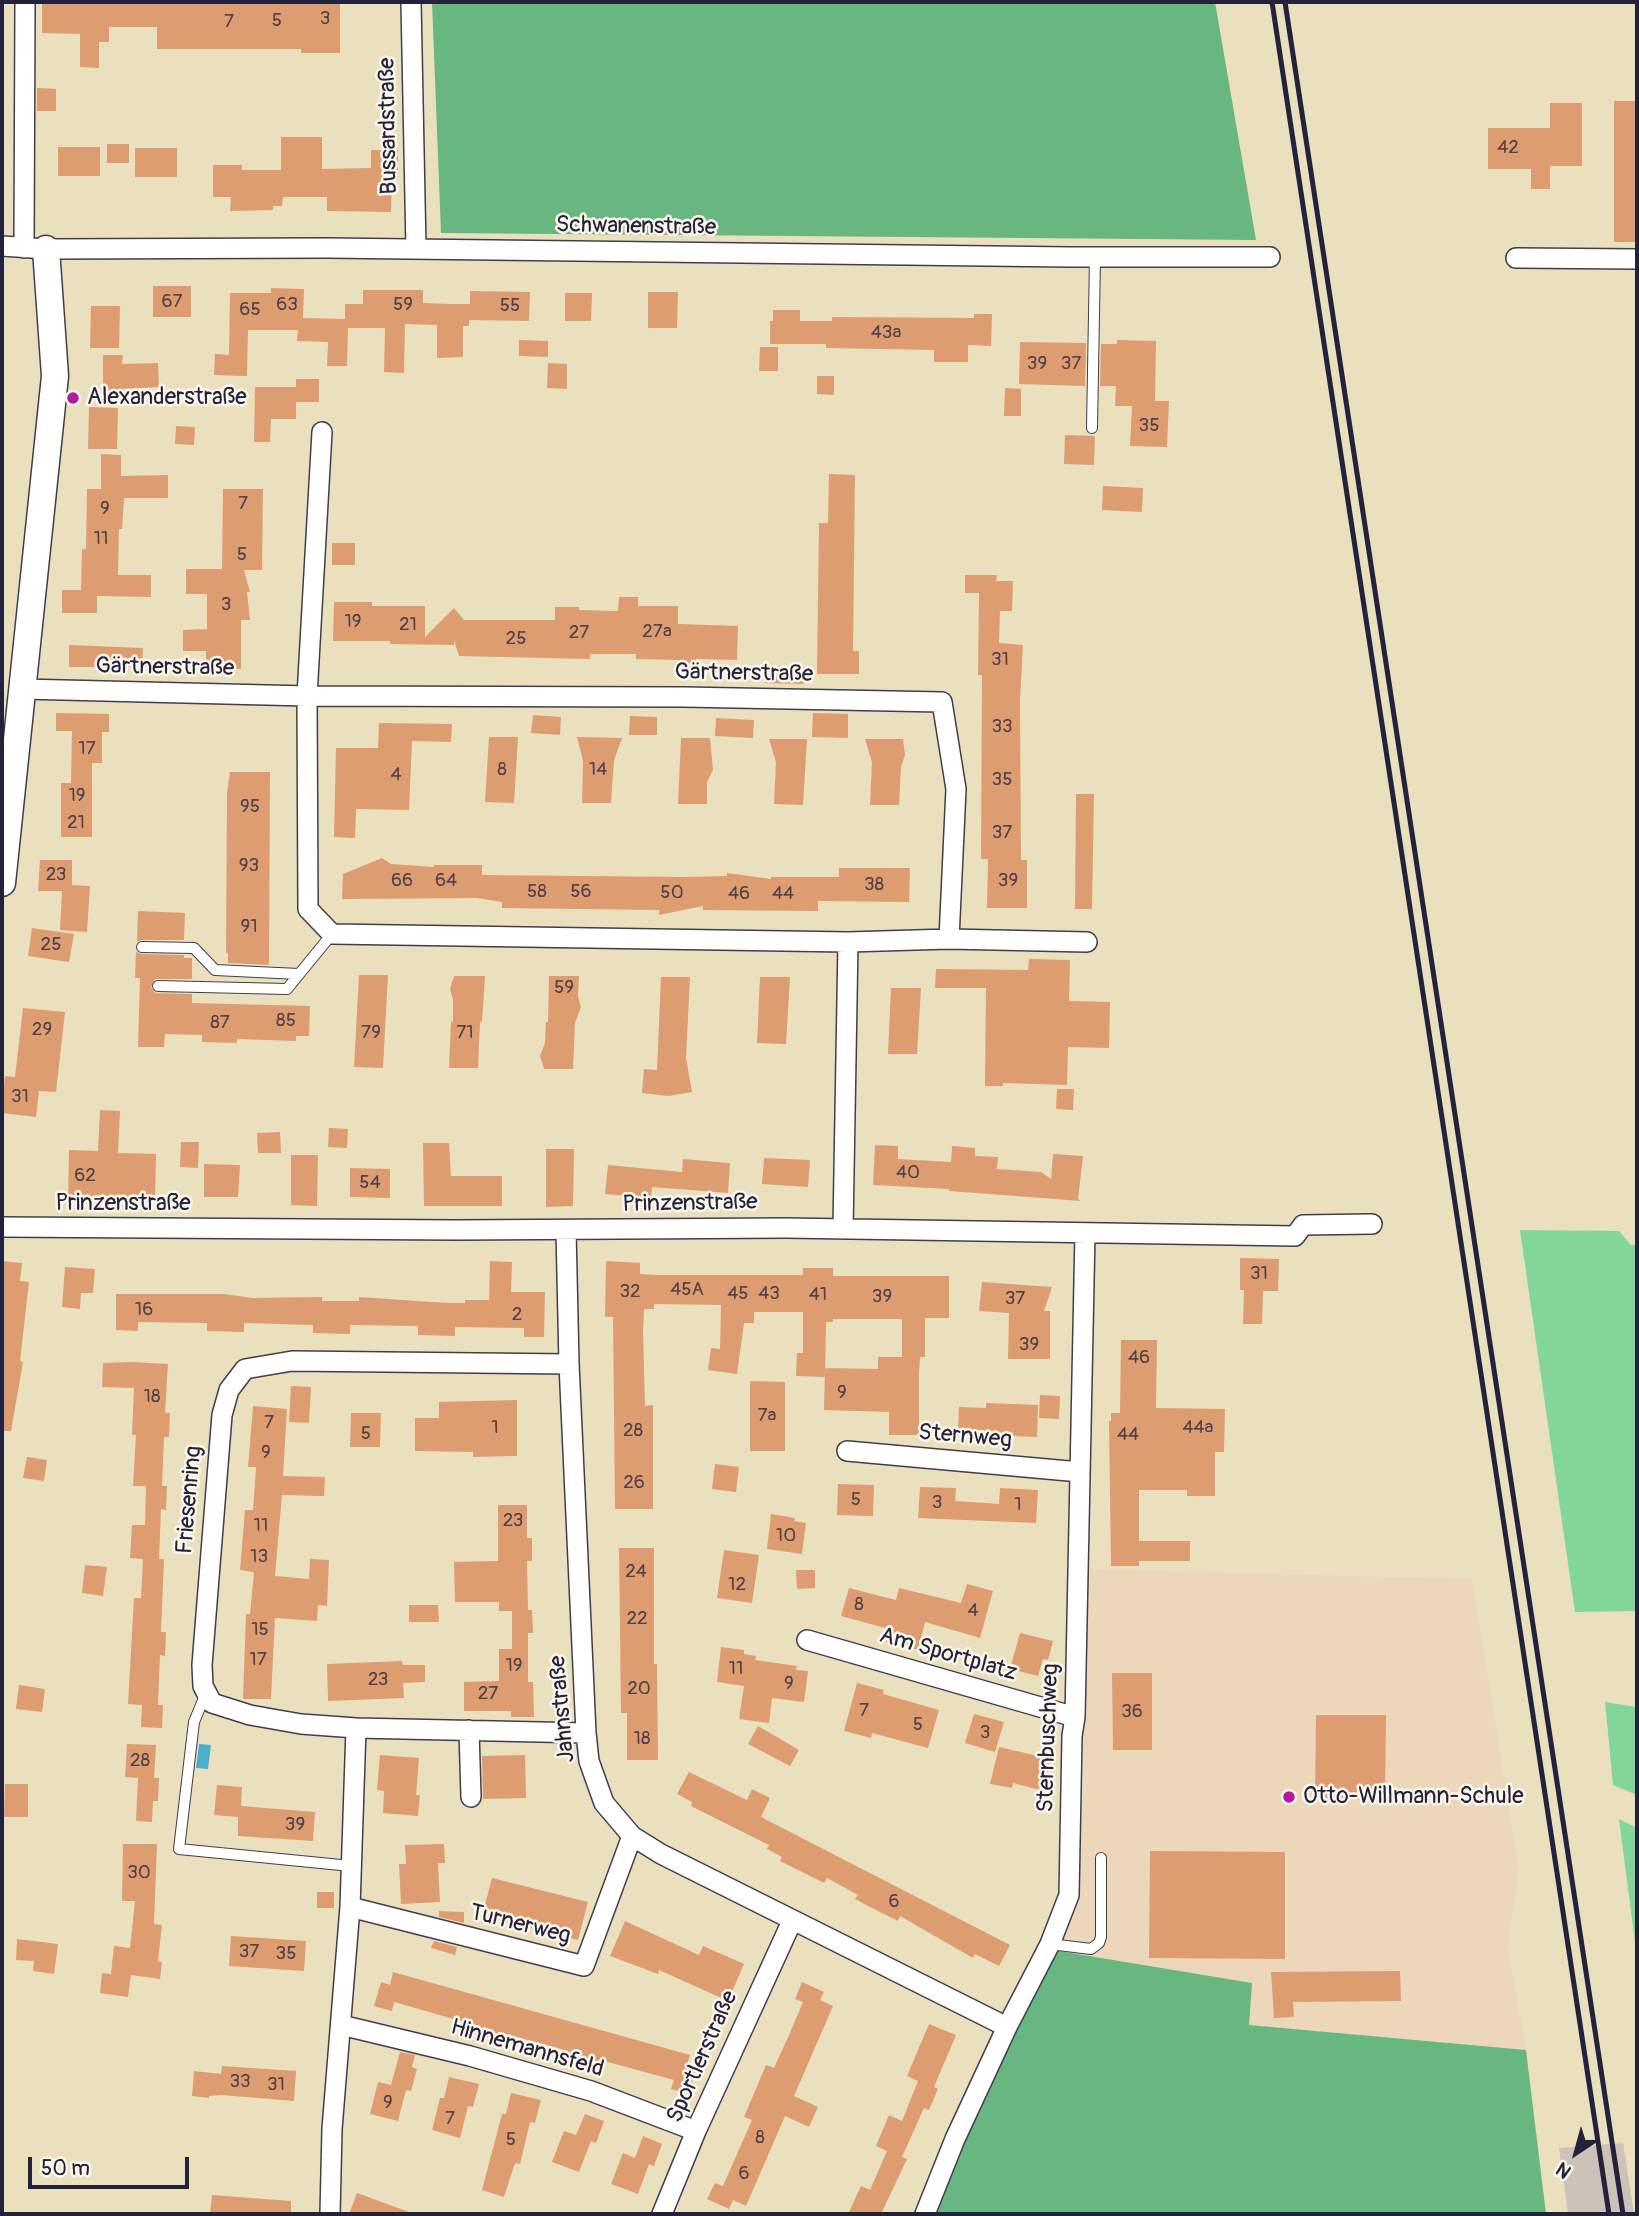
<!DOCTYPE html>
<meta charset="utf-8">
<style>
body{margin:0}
#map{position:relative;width:1639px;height:2216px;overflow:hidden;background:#eae0bd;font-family:Pangolin,sans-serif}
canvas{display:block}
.frame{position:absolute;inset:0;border:4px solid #22223b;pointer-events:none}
.north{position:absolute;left:1541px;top:2118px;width:70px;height:70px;-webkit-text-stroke:5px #fbf7ec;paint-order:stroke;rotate:216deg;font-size:19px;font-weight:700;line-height:28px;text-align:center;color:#22223b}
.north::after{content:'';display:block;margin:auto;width:24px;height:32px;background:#22223b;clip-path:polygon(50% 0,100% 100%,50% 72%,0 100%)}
.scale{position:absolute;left:28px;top:2157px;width:161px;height:32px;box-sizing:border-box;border:4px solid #22223b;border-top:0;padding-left:9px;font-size:21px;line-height:24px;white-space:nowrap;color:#22223b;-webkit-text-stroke:5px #fbf7ec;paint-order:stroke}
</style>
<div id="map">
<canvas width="1639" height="2216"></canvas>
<div class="frame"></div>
<div class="north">N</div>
<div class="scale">50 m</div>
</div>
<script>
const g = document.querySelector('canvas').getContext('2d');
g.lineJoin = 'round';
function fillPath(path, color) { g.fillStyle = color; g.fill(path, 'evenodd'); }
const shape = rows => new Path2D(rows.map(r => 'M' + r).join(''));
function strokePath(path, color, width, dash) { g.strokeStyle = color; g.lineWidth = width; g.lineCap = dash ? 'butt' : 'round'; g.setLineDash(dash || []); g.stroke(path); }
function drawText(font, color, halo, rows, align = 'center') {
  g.font = font + ' Pangolin,sans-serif'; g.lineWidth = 5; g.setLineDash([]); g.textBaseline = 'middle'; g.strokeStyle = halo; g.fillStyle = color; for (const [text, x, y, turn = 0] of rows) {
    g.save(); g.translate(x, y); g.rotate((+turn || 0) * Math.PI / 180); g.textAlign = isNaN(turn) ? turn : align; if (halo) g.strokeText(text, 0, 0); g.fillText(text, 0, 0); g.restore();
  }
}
const built = shape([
 [1078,1569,1472,1579,1519,1869,1508,1946,1526,2050,1249,2025,1252,1983,1047,1949,1069,1895]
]);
const industrial = shape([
 [1623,2143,1634,2214,1568,2214,1559,2148]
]);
const green = shape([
 [1520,1230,1619,1231,1631,1245,1637,1245,1637,1611,1575,1612],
 [1605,1702,1637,1707,1637,1795,1613,1785],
 [1619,1819,1637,1828,1637,1958]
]);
const forest = shape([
 [432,2,1215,2,1256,240,441,233],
 [1047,1949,1252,1983,1249,2025,1526,2050,1546,2214,925,2214]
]);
const water = shape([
 [199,1744,211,1745,208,1769,196,1768]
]);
const building = shape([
 [42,2,340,4,340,53,301,53,301,49,157,49,157,27,109,27,109,42,99,42,99,68,80,67,80,34,42,33],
 [37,88,56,89,56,111,37,111],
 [1614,101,1637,101,1637,242,1614,242],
 [1550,103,1582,103,1582,166,1550,166,1550,189,1531,189,1531,169,1488,169,1488,128,1550,128],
 [281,137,322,137,322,169,371,168,371,150,398,150,398,179,392,179,391,212,327,211,327,197,283,197,282,206,273,206,273,210,230,211,231,197,213,197,213,165,242,165,242,170,281,170],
 [107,144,129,144,129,163,107,163],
 [58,147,100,147,100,176,58,176],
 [135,148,177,148,177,177,135,177],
 [153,286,191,286,191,317,153,317],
 [271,288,304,289,303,318,345,319,345,304,363,304,363,290,423,290,423,303,452,304,470,304,470,291,530,292,529,321,469,320,469,326,463,326,463,357,437,358,437,325,405,324,404,373,384,372,385,328,348,328,347,366,327,366,328,342,297,341,298,330,248,330,247,376,214,375,215,354,229,355,230,293,271,293],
 [648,292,678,292,677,328,648,328],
 [565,293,592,293,591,321,565,321],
 [91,306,120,306,119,348,90,348],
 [773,310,800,310,800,321,832,321,832,317,974,318,974,314,992,314,991,346,968,345,968,362,934,362,934,350,826,348,826,344,770,344,770,321,773,321],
 [519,340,548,341,548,357,519,356],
 [1117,340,1156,341,1155,401,1169,401,1167,447,1130,446,1132,406,1115,406,1116,386,1100,386,1101,344,1117,344],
 [1020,342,1086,343,1085,386,1019,384],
 [760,347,778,347,778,371,759,371],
 [103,355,123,355,122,364,158,363,159,387,122,389,122,401,103,400],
 [548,363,567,364,567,389,547,388],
 [817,376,834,376,834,395,817,394],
 [296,379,319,379,319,402,296,402,296,419,271,419,270,442,254,442,255,387,296,387],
 [1005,388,1021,389,1021,416,1004,416],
 [89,407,118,408,117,449,88,449],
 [176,426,195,427,194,445,175,444],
 [1065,435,1095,436,1094,465,1064,464],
 [101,454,121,455,121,476,168,475,168,498,124,498,122,529,119,529,118,575,151,575,151,597,97,596,97,613,62,613,62,590,81,590,82,549,86,549,87,489,101,489],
 [829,474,855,475,853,651,859,651,859,674,817,674,819,523,828,523],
 [1103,486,1143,488,1142,512,1102,510],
 [223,489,263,489,262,570,244,570,250,592,247,592,250,620,241,620,241,669,206,669,206,651,183,651,183,630,207,629,207,594,186,594,186,569,222,569],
 [332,543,355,543,355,565,332,565],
 [965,575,997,575,996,581,1013,581,1012,611,1000,611,999,643,1023,645,1020,700,1021,860,1027,860,1027,908,987,908,988,859,981,859,982,675,978,675,979,593,965,593],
 [619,597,638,597,638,606,678,606,678,624,738,626,737,660,696,659,696,664,678,663,678,660,636,659,636,654,590,654,590,659,459,656,454,640,454,645,390,644,390,641,333,641,334,602,372,602,372,606,425,606,425,637,454,608,464,620,555,620,555,607,579,607,579,610,618,611],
 [69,645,143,648,142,667,69,667],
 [765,666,805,667,804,684,765,683],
 [56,713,109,714,109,732,102,732,102,763,92,763,92,837,61,837,61,783,71,783,72,731,56,731],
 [813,713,848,714,848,738,812,737],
 [533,715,561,717,560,735,531,733],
 [630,716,657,717,657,735,629,735],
 [716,718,754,720,753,738,715,736],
 [379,723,452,724,451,742,412,741,409,810,356,809,355,838,334,837,336,748,378,748],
 [489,737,518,737,514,803,485,802],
 [577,737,622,738,614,760,611,803,582,803,583,761],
 [681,738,710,738,713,770,707,782,707,804,678,804],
 [769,739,807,739,803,805,774,804,776,762],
 [865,739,903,739,905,755,901,767,899,805,870,805,872,762],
 [230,772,270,772,269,965,228,963,228,953,226,953,227,793],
 [1076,794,1094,794,1092,909,1075,909],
 [382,858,391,864,434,867,434,865,482,865,482,875,684,877,727,876,727,873,771,879,771,877,839,877,839,868,910,868,909,902,818,901,818,911,703,910,703,906,659,915,659,910,502,908,502,902,477,898,342,899,343,874],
 [40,860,72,860,72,885,90,886,87,932,60,930,62,891,38,891],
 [138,911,185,913,184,940,142,940,137,942],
 [32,928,74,934,69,962,28,956],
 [136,952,142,954,184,955,184,958,192,958,192,979,155,979,151,987,155,993,192,994,192,1003,310,1006,309,1036,296,1036,296,1041,237,1039,237,1043,202,1042,202,1035,165,1034,164,1047,138,1047,140,978,135,978],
 [1029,959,1070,960,1069,1001,1110,1002,1109,1048,1068,1047,1067,1085,1003,1083,1003,1086,985,1086,986,988,935,988,936,969,1028,970],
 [359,975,388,975,383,1068,354,1067],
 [454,976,485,976,482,1022,480,1022,478,1068,449,1068,451,1022,453,1022,453,1000,450,989],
 [549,976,579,976,578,996,581,1007,575,1023,573,1069,544,1069,540,1056,545,1043,546,1022,548,1022],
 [661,977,690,977,686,1058,692,1092,668,1096,642,1093,644,1069,657,1070],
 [760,977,790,977,786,1044,757,1043],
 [891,988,921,988,917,1054,888,1054],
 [23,1008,65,1012,56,1092,39,1091,36,1117,2,1113,5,1076,15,1077],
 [1057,1089,1074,1089,1073,1110,1056,1109],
 [100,1110,120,1111,118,1153,156,1154,155,1201,101,1199,100,1203,68,1202,69,1150,98,1151],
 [329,1128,348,1129,347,1148,328,1147],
 [280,1132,281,1153,258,1153,257,1133],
 [181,1142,199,1142,198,1168,180,1167],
 [423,1143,449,1143,451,1176,502,1176,502,1206,424,1206],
 [875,1145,898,1146,898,1159,951,1162,952,1146,975,1148,975,1156,998,1157,997,1169,1041,1172,1051,1179,1053,1154,1083,1156,1078,1199,1081,1201,949,1191,949,1189,873,1185],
 [546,1149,574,1149,573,1206,546,1207],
 [291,1155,318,1155,317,1206,291,1205],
 [764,1158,810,1160,808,1187,762,1184],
 [683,1159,730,1163,728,1193,652,1187,651,1198,605,1194,608,1165,682,1172],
 [204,1164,240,1165,238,1197,204,1197],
 [350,1168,390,1169,390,1198,350,1197],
 [1240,1258,1279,1259,1278,1291,1263,1291,1262,1324,1243,1324,1244,1290,1240,1290],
 [2,1261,22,1263,20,1281,29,1282,20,1361,23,1362,11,1431,2,1431],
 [490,1261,512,1262,511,1292,545,1292,544,1337,524,1337,524,1328,455,1327,455,1336,418,1335,418,1326,350,1325,350,1334,313,1333,313,1325,279,1324,244,1323,244,1332,207,1331,207,1323,138,1322,138,1331,116,1330,116,1294,224,1294,253,1298,322,1297,322,1301,359,1301,359,1297,447,1303,465,1303,465,1300,489,1300],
 [606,1261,640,1263,640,1274,655,1275,803,1275,803,1268,833,1268,833,1276,949,1276,949,1318,925,1318,925,1357,920,1357,919,1373,919,1435,889,1435,889,1412,824,1410,825,1368,878,1369,878,1357,902,1357,902,1319,833,1319,833,1322,826,1322,825,1377,796,1376,797,1353,803,1353,803,1312,754,1312,754,1323,744,1323,737,1374,708,1370,711,1348,720,1349,721,1305,654,1304,654,1309,644,1309,643,1332,645,1406,653,1405,653,1509,615,1509,613,1317,605,1317],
 [65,1267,95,1269,93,1293,81,1293,80,1309,62,1307],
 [982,1282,1052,1287,1044,1311,1050,1311,1050,1359,1008,1359,1009,1313,979,1311],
 [1121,1340,1157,1340,1156,1408,1225,1409,1224,1452,1215,1452,1215,1496,1187,1496,1187,1490,1139,1490,1139,1541,1190,1541,1190,1561,1139,1561,1139,1566,1111,1566,1109,1421,1111,1421,1111,1413,1120,1413],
 [131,1362,168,1364,165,1413,170,1413,169,1437,164,1437,162,1486,167,1486,166,1510,161,1509,159,1559,164,1559,161,1632,166,1632,165,1656,160,1655,158,1705,163,1705,162,1728,141,1727,142,1705,128,1704,134,1598,141,1598,143,1559,130,1558,132,1525,145,1525,146,1486,133,1486,136,1435,132,1435,134,1388,102,1387,103,1363],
 [750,1381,785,1382,785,1451,750,1451],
 [291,1386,311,1387,309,1423,289,1422],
 [1040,1395,1060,1396,1059,1419,1039,1418],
 [517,1400,517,1456,473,1457,473,1452,415,1451,415,1418,439,1418,439,1402],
 [986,1403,1038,1405,1037,1437,985,1435,985,1430,958,1430,959,1407,986,1408],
 [253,1406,287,1409,283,1476,325,1477,324,1496,282,1495,275,1576,309,1579,310,1559,329,1560,327,1606,318,1605,317,1621,275,1618,271,1699,243,1699,246,1614,250,1614,254,1572,240,1570,245,1510,253,1510,256,1467,248,1467],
 [351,1413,381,1413,380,1447,350,1447],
 [27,1457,47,1460,44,1481,23,1478],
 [715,1464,739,1467,736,1492,712,1489],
 [838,1484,874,1485,873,1516,837,1515],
 [920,1487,956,1488,955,1501,999,1504,1000,1488,1038,1490,1036,1523,918,1518],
 [498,1505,527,1505,527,1538,532,1538,532,1561,527,1561,528,1610,532,1610,533,1633,528,1633,528,1682,533,1682,534,1717,511,1717,511,1711,464,1711,464,1682,499,1681,499,1649,512,1649,512,1611,499,1611,499,1602,455,1602,454,1562,498,1561],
 [771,1514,795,1518,794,1521,806,1523,802,1554,767,1549],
 [619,1548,654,1548,654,1664,657,1664,658,1760,627,1760,627,1713,621,1713],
 [724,1550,759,1555,752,1603,717,1598],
 [85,1565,107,1567,103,1596,82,1593],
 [796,1570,815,1570,815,1588,797,1589],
 [967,1584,993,1591,980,1638,925,1622,918,1650,886,1642,889,1629,841,1616,849,1588,896,1600,899,1588,961,1603],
 [409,1605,438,1605,439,1622,409,1622],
 [1020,1633,1053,1641,1048,1660,1043,1659,1038,1676,1010,1669],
 [721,1647,744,1650,744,1654,756,1656,755,1660,797,1666,796,1670,808,1671,804,1702,772,1698,769,1723,739,1719,744,1686,717,1682],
 [402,1661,403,1665,425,1665,425,1682,403,1683,404,1698,328,1701,327,1664],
 [1112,1673,1152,1673,1152,1750,1113,1750],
 [857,1683,884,1690,883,1694,939,1710,928,1748,872,1733,871,1738,844,1731],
 [19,1685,45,1689,42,1712,16,1709],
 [974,1714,1004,1722,995,1752,965,1743],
 [1316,1715,1386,1715,1385,1800,1315,1799],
 [758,1726,799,1750,790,1766,748,1744],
 [127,1744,156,1745,154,1778,159,1778,158,1801,153,1801,152,1822,136,1821,138,1778,125,1777],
 [999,1747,1051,1759,1044,1791,1013,1783,1012,1788,990,1784],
 [380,1755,419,1758,416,1795,420,1795,418,1816,383,1813,384,1791,377,1790],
 [525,1755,526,1798,483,1799,482,1756],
 [689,1772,747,1800,752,1789,770,1798,761,1817,1010,1945,999,1966,975,1954,973,1958,900,1916,898,1921,876,1910,855,1899,858,1895,827,1878,824,1883,780,1861,782,1857,767,1849,769,1845,691,1806,692,1802,677,1794],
 [5,1784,28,1784,28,1817,4,1817],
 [217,1785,242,1787,241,1806,315,1812,313,1841,238,1836,238,1817,214,1815],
 [123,1844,157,1844,154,1924,162,1925,158,1961,162,1962,160,1979,131,1975,128,1997,100,1993,102,1973,111,1974,114,1946,130,1948,135,1901,122,1901],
 [444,1844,445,1863,438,1863,440,1902,401,1904,399,1864,406,1864,405,1845],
 [1150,1851,1285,1852,1285,1959,1149,1958],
 [492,1878,588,1902,578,1940,482,1916],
 [317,1892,334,1892,334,1908,317,1908],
 [439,1911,464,1912,464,1923,439,1917],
 [625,1921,699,1955,703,1946,744,1964,728,2001,659,1970,658,1974,610,1956],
 [231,1936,306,1941,304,1971,229,1966],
 [17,1939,58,1944,54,1974,33,1971,34,1961,16,1960],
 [434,1941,457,1947,455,1955,431,1948],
 [1400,1971,1401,2001,1293,2002,1294,2017,1274,2018,1271,1972],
 [393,1972,690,2055,686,2068,695,2071,689,2094,671,2089,674,2080,604,2061,602,2069,566,2060,568,2051,499,2032,497,2040,461,2030,464,2022,394,2002,392,2011,374,2006,381,1982,390,1985],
 [802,1982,824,1992,820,2000,833,2006,794,2096,818,2107,809,2127,785,2116,746,2206,733,2200,729,2209,707,2199,715,2183,723,2186,752,2120,744,2117,766,2065,774,2068,789,2035,803,2002,795,1999],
 [929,2024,956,2035,934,2087,938,2089,929,2110,924,2108,902,2157,907,2159,881,2214,848,2214,861,2186,870,2190,887,2151,876,2146,889,2115,902,2121,918,2081,907,2076],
 [400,2052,415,2055,412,2067,417,2069,411,2091,406,2090,398,2121,370,2114,378,2082,391,2085],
 [222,2066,296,2071,294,2101,221,2095,209,2096,209,2098,192,2096,194,2071,221,2074],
 [449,2077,479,2084,473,2107,468,2106,460,2138,432,2130,440,2098,444,2098],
 [511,2093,541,2100,535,2123,530,2122,520,2164,515,2163,504,2197,482,2190,502,2114,506,2114],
 [585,2114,604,2121,596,2143,591,2141,579,2172,552,2162,564,2131,576,2135],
 [643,2136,662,2144,654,2166,649,2164,638,2194,611,2184,623,2153,635,2158],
 [357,2193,409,2212,408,2214,349,2214],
 [212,2195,291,2201,291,2214,210,2214]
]);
const lane = shape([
 [1092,428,1095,257],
 [142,947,194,948,215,970,299,974],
 [158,986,287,989,332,934],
 [206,1693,194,1722,179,1849,351,1866],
 [1050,1944,1091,1949,1099,1943,1101,1937,1101,1858]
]);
const street = shape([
 [411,2,416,249],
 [2,246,46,249,327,248,1071,257,1270,257],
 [24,248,25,2],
 [1516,258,1637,259],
 [22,689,307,696,684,697,942,702,956,789,949,939,848,942,332,934,308,909,307,696,322,432],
 [949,939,1087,942],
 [2,1227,457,1230,786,1228,1295,1236,1303,1225,1372,1224],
 [843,1229,848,942],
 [566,1230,569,1364,586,1733,589,1761,604,1803,632,1836,661,1854,1007,2027],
 [569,1364,292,1361,245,1369,229,1390,222,1415,202,1665,203,1686,212,1703,250,1715,301,1724,356,1728,586,1733],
 [847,1451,1080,1472],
 [807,1640,1075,1717],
 [469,1730,471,1797],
 [350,1907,584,1966,632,1836],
 [341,2025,470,2056,591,2091,696,2131],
 [330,2214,332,2129,350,1907,356,1728],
 [662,2214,696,2131,792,1921],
 [925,2214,955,2139,1007,2027,1050,1944,1069,1895,1072,1736,1075,1717,1085,1233]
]);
const secondary = shape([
 [2,883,55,376,46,249]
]);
const rail = shape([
 [1272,2,1609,2214],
 [1285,2,1623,2214]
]);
const markers = [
 [73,398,7,"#b5179e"],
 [1289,1797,7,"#b5179e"]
];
const numberNames = [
 ["3",325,19],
 ["5",277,21],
 ["7",229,22],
 ["42",1508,148],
 ["67",172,302],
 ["63",287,305],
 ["59",403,305],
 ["55",510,306],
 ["65",250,310],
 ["43a",886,333],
 ["39",1037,364],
 ["37",1071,364],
 ["35",1149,426],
 ["7",243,504],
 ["9",105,509],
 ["11",101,539],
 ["5",242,555],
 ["3",226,605],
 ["19",353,622],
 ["21",408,625],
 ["27a",657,632],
 ["27",579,633],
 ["25",516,639],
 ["31",1000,660],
 ["33",1002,727],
 ["17",87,749],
 ["8",502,770],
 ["14",598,770],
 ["4",396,775],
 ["35",1002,780],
 ["19",77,796],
 ["95",250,807],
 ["21",76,823],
 ["37",1002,833],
 ["93",249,866],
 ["23",56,875],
 ["66",402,881],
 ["64",446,881],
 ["39",1008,881],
 ["38",874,885],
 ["58",537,892],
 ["56",581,892],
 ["50",672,893],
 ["46",739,894],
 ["44",783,894],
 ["91",249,927],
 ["25",51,945],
 ["59",564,988],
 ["85",286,1021],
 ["87",220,1023],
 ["29",42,1030],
 ["79",371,1033],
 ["71",465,1033],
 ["31",20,1097],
 ["40",908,1173],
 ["62",85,1176],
 ["54",370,1183],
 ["31",1259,1274],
 ["45A",687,1290],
 ["32",630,1292],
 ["45",738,1294],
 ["43",769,1294],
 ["41",818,1295],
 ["39",882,1297],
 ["37",1015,1299],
 ["16",144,1310],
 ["2",517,1315],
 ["39",1029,1345],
 ["46",1139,1358],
 ["9",842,1393],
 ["18",152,1397],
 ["7a",767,1416],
 ["7",269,1423],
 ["1",495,1428],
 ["44a",1198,1428],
 ["28",633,1431],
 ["5",366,1434],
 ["44",1128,1435],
 ["9",266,1453],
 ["26",634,1483],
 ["5",856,1500],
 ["3",937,1503],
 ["1",1018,1505],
 ["23",513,1521],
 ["11",261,1526],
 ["10",786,1536],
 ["13",259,1557],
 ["24",636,1572],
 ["12",737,1585],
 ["8",859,1605],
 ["4",973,1611],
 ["22",637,1619],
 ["15",260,1630],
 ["17",258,1660],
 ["19",514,1666],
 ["11",736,1669],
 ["23",378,1680],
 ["9",789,1684],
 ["20",639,1689],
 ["27",488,1694],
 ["7",864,1711],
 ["36",1132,1712],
 ["5",918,1725],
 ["3",985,1733],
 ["18",642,1739],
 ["28",140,1761],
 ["39",295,1825],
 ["30",139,1873],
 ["6",894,1902],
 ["37",249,1952],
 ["35",286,1954],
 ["33",240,2082],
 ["31",276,2085],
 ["9",388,2103],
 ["7",450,2119],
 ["8",760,2138],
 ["5",511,2140],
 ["6",744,2174]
];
const streetNames = [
 ["Bussardstraße",389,126,-91],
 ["Schwanenstraße",636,227,1],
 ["Gärtnerstraße",165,668,1],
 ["Gärtnerstraße",744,674,1],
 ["Prinzenstraße",123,1204],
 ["Prinzenstraße",690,1204,-1],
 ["Sternweg",965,1437,5],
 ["Friesenring",190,1500,-85],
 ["Am Sportplatz",948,1655,16],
 ["Jahnstraße",563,1709,-95],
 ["Sternbuschweg",1049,1738,-88],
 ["Turnerweg",520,1925,14],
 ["Hinnemannsfeld",527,2049,16],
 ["Sportlerstraße",703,2057,-66]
];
const poiNames = [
 ["Alexanderstraße",87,398],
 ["Otto-Willmann-Schule",1303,1797]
];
fillPath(built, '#edd7bb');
fillPath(industrial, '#ccc2b9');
fillPath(green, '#82d698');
fillPath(forest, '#69b780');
fillPath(water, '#4dadcc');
fillPath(building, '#de9d71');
strokePath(lane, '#403e4e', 12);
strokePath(street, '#403e4e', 22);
strokePath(secondary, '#403e4e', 29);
strokePath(lane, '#fff', 10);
strokePath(street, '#fff', 19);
strokePath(secondary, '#fff', 26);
strokePath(rail, '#22223b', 5);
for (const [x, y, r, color] of markers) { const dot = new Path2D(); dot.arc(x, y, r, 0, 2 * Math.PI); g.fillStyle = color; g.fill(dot); strokePath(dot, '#fbf7ec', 2.5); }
drawText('19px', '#514148', null, numberNames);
drawText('23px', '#22223b', '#fbf7ec', streetNames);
drawText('23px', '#22223b', '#fbf7ec', poiNames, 'left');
</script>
